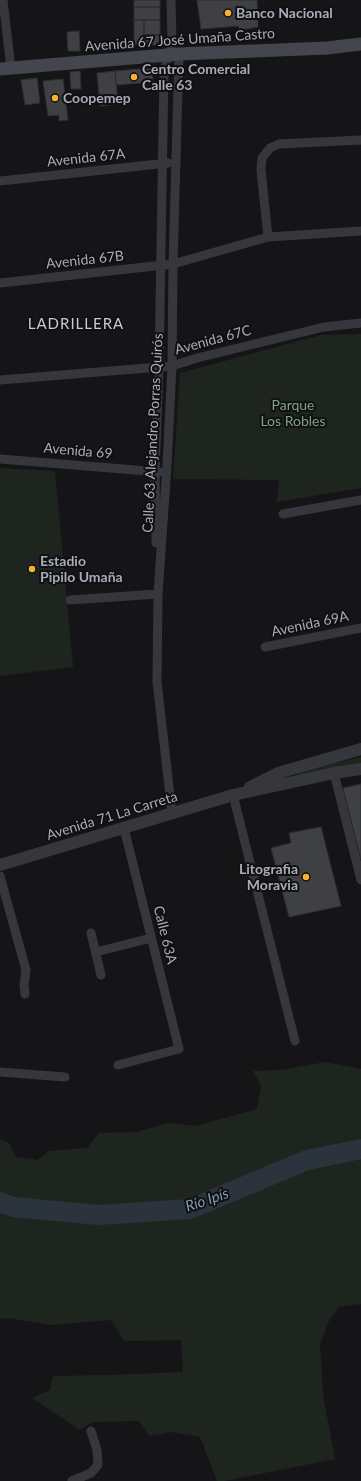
<!DOCTYPE html>
<meta charset="utf-8">
<style>
body{margin:0}
canvas{display:block;background:#151517}
</style>
<canvas width="361" height="1481"></canvas>
<script>
const g = document.querySelector('canvas').getContext('2d');
g.lineJoin = 'round';
function fillPath(path, color) { g.fillStyle = color; g.fill(path, 'evenodd'); }
const shape = rows => new Path2D(rows.map(r => 'M' + r).join(''));
function strokePath(path, color, width, dash) { g.strokeStyle = color; g.lineWidth = width; g.lineCap = dash ? 'butt' : 'round'; g.setLineDash(dash || []); g.stroke(path); }
function drawText(font, color, halo, rows, align = 'center') {
  g.font = font + ' Lato,sans-serif'; g.lineWidth = 4; g.setLineDash([]); g.textBaseline = 'middle'; g.strokeStyle = halo; g.fillStyle = color; for (const [text, x, y, turn = 0] of rows) {
    g.save(); g.translate(x, y); g.rotate((+turn || 0) * Math.PI / 180); g.textAlign = isNaN(turn) ? turn : align; if (halo) g.strokeText(text, 0, 0); g.fillText(text, 0, 0); g.restore();
  }
}
const green = shape([
 [361,334,361,488,277,502,279,480,173,479,180,373,321,335],
 [0,468,55,471,73,667,0,676],
 [361,757,361,767,297,776,299,771],
 [325,1062,361,1069,361,1304,339,1307,329,1321,320,1344,323,1395,335,1459,224,1481,217,1481,200,1437,171,1432,149,1436,139,1421,92,1422,80,1430,32,1398,50,1390,53,1376,108,1375,183,1372,181,1340,124,1341,111,1320,52,1325,8,1318,0,1319,0,1139,9,1143,16,1157,37,1160,49,1151,87,1148,99,1133,137,1132,168,1123,196,1126,257,1109,261,1086,253,1071,281,1070]
]);
const river = shape([
 [0,1202,13,1207,98,1215,190,1209,307,1160,361,1149]
]);
const building = shape([
 [134,0,160,0,160,7,134,7,134,0],
 [197,0,257,0,258,27,240,30,238,26,201,29,197,0],
 [134,7,160,7,160,20,134,20,134,7],
 [134,20,144,20,144,45,134,45,134,20],
 [144,20,160,20,160,35,144,35,144,20],
 [79,31,80,51,68,51,67,32,79,31],
 [144,35,160,35,160,41,155,45,144,45,144,35],
 [152,68,153,82,116,85,115,71,152,68],
 [80,71,81,89,71,89,70,72,80,71],
 [115,71,118,104,100,106,97,73,115,71],
 [37,78,40,103,25,105,21,80,37,78],
 [63,79,68,120,59,121,59,115,48,116,43,81,63,79],
 [361,784,361,859,343,788,361,784],
 [321,827,341,906,289,917,271,848,291,843,289,833,321,827]
]);
const minor = shape([
 [3,0,11,68],
 [0,181,168,163],
 [268,237,261,170,262,158,270,148,279,144,361,140],
 [0,283,173,264,268,237,361,231],
 [0,380,172,366,197,358,324,327,361,323],
 [0,459,160,472],
 [283,514,361,500],
 [156,543,155,471,159,367,164,71,172,44,171,0],
 [70,600,158,594],
 [265,647,361,628],
 [334,773,361,880],
 [233,795,295,1041],
 [172,813,157,682,158,594,167,466,172,366,173,264,179,54],
 [0,876,26,970,24,985,25,994],
 [91,933,101,975],
 [96,952,151,938],
 [118,1065,179,1049,124,828],
 [0,1072,65,1077],
 [72,1481,91,1473,98,1465,97,1450,91,1431]
]);
const tertiary = shape([
 [250,787,278,773,361,749],
 [0,865,233,795,334,773,361,769]
]);
const secondary = shape([
 [0,69,179,54,327,48,361,44]
]);
const markers = [
 [228,13,4,"#f5b330"],
 [134,77,4,"#f5b330"],
 [55,98,4,"#f5b330"],
 [32,569,4,"#f5b330"],
 [306,877,4,"#f5b330"]
];
const poiNames = [
 ["Banco Nacional",236,13],
 ["Centro Comercial",142,69],
 ["Calle 63",142,85],
 ["Coopemep",63,98],
 ["Estadio",40,561],
 ["Pipilo Umaña",40,577],
 ["Litografia",298,869,"right"],
 ["Moravia",298,885,"right"]
];
const streetNames = [
 ["Avenida 67 José Umaña Castro",180,40,-4],
 ["Avenida 67A",86,158,-6],
 ["Avenida 67B",85,260,-6],
 ["Avenida 67C",213,340,-15],
 ["Calle 63 Alejandro Porras Quirós",153,433,-87],
 ["Avenida 69",78,451,5],
 ["Avenida 69A",310,624,-12],
 ["Avenida 71 La Carreta",112,816,-17],
 ["Calle 63A",165,935,76]
];
const parkNames = [
 ["Parque",293,405],
 ["Los Robles",293,421]
];
const neighbourhoodNames = [
 ["LADRILLERA",76,324]
];
const waterNames = [
 ["Río Ipís",207,1200,-19]
];
fillPath(green, '#1d251e');
strokePath(river, '#2b343c', 20);
fillPath(building, '#3f4044');
strokePath(building, '#2f2f33', 1);
strokePath(minor, '#36373c', 9);
strokePath(tertiary, '#36373c', 12);
strokePath(secondary, '#44464d', 13);
for (const [x, y, r, color] of markers) { const dot = new Path2D(); dot.arc(x, y, r, 0, 2 * Math.PI); g.fillStyle = color; g.fill(dot); strokePath(dot, '#101012', 1.5); }
drawText('bold 14px', '#a7acb8', '#101012', poiNames, 'left');
drawText('14px', '#a7acb8', '#101012', streetNames);
drawText('14px', '#7ea380', '#101012', parkNames);
g.letterSpacing = '1px';
drawText('15px', '#c8cbd4', '#101012', neighbourhoodNames);
g.letterSpacing = '0px';
drawText('italic 15px', '#7e9ab3', '#101012', waterNames);
</script>
